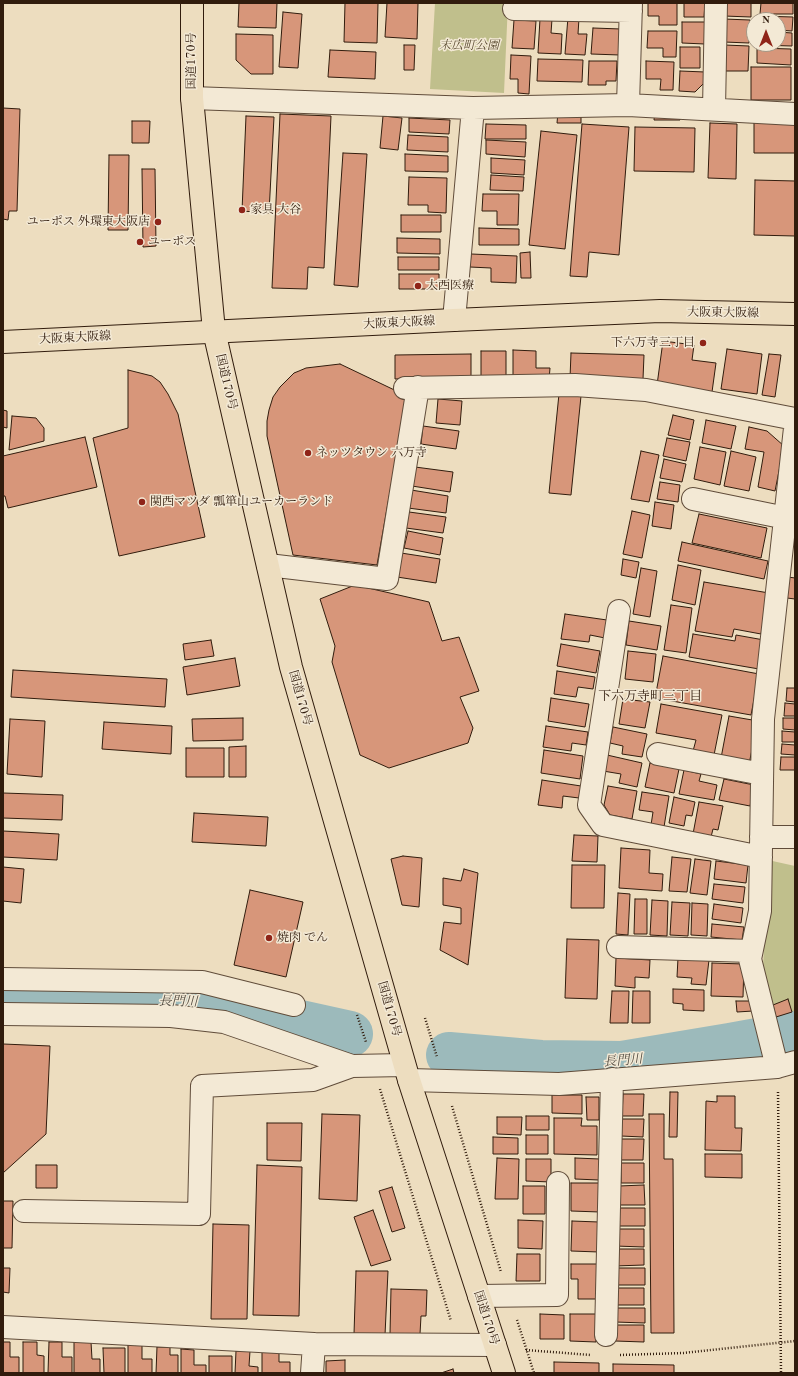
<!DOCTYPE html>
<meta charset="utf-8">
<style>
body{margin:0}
#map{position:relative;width:798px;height:1376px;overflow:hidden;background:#edddbf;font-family:"Old Standard TT",serif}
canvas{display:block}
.frame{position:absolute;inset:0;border:4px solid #311c0d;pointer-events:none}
.north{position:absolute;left:746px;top:12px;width:40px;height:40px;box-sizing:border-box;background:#f3e9d5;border:1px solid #a59785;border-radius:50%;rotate:0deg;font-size:11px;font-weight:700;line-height:16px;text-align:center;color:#311c0d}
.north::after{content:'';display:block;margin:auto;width:14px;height:18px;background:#8f2418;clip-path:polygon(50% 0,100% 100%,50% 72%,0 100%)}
</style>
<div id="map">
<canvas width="798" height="1376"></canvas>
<div class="frame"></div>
<div class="north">N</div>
</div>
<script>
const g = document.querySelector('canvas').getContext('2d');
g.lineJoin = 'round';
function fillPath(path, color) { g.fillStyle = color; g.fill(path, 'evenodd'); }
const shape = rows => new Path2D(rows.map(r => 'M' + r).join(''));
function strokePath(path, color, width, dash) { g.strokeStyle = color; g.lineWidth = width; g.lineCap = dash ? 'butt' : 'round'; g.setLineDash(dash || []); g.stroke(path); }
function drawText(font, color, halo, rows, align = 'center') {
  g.font = font + ' "Old Standard TT","Noto Serif JP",serif'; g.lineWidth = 3; g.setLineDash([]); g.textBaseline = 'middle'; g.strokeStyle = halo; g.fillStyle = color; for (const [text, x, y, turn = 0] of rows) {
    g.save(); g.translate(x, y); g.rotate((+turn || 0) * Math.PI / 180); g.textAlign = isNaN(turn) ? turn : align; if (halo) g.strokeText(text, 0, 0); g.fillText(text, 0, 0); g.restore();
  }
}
const green = shape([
 [435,3,508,3,504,93,430,89],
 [768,860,795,866,795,1022,776,1026,763,968]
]);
const river = shape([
 [3,998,38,999,90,999,205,1002,350,1034],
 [449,1055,541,1063,622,1064,730,1046,795,1034]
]);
const building = shape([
 [239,3,277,3,276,28,238,27,239,3],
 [345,3,378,3,377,43,344,42,345,3],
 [387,3,418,3,417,39,385,37,387,3],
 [648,3,677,3,677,25,659,25,659,16,648,16,648,3],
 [684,3,705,3,704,17,684,17,684,3],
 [725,3,751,3,751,17,724,16,725,3],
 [761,3,793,3,793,14,760,14,761,3],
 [283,12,302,14,298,68,279,67,283,12],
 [759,16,793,17,792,31,778,30,778,20,759,20,759,16],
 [568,17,579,18,578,34,587,34,585,55,565,54,568,17],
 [540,19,552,19,551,33,562,34,561,54,538,53,540,19],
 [724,19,750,20,749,43,724,42,724,19],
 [514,20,536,21,534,49,512,48,514,20],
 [682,22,705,22,705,44,682,43,682,22],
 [593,28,621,29,620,55,591,54,593,28],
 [648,31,677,31,676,57,663,57,663,48,647,48,648,31],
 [778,32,792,33,792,46,758,45,758,44,778,44,778,32],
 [236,34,273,35,273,74,251,74,236,60,236,34],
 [404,45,415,45,414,70,404,70,404,45],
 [724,45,749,46,748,71,724,71,724,45],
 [680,47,700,47,700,68,680,68,680,47],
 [757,48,791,49,791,65,757,63,757,48],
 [330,50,376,52,375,79,328,77,330,50],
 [511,55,531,56,529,94,518,93,518,79,510,79,511,55],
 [538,59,583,60,582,82,537,81,538,59],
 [589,61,617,61,616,81,606,81,606,85,588,85,589,61],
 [646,61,674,62,673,90,660,90,661,79,646,79,646,61],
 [751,67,791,67,791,100,751,100,751,67],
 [680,71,705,72,704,83,695,92,679,91,680,71],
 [3,108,20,109,17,211,9,211,8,220,3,219,3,108],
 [655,110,680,110,680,120,654,120,655,110],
 [558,112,581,112,581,123,557,123,558,112],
 [280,114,331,116,324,268,308,267,307,289,272,288,280,114],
 [246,116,274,117,269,213,242,211,246,116],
 [383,116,402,118,398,150,380,148,383,116],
 [409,118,450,120,449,134,409,132,409,118],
 [132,121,150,121,149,143,132,143,132,121],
 [754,122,795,122,795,153,754,153,754,122],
 [710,123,737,124,736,179,708,178,710,123],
 [486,124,526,125,526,139,485,139,486,124],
 [582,124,629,127,619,255,589,252,587,277,570,276,582,124],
 [635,127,695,128,694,172,634,171,635,127],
 [541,131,577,135,565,249,529,245,541,131],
 [408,135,448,137,448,152,407,150,408,135],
 [486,140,526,142,525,157,486,154,486,140],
 [343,153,367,154,358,287,334,285,343,153],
 [405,154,448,156,448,172,405,171,405,154],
 [109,155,129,155,128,230,108,230,109,155],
 [491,158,525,160,524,175,491,173,491,158],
 [142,169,155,169,156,246,143,247,142,169],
 [491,175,524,177,523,191,490,190,491,175],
 [409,177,447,178,446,213,428,212,428,205,408,205,409,177],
 [755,180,795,181,795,236,754,235,755,180],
 [483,194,519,194,518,225,497,225,497,211,482,211,483,194],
 [401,215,441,215,441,232,401,232,401,215],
 [479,228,519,229,519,245,479,245,479,228],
 [397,238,440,239,440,254,397,253,397,238],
 [530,252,531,278,521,278,520,253,530,252],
 [471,254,517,256,516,283,491,282,491,268,470,267,471,254],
 [398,257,439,257,439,270,398,270,398,257],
 [399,274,439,274,439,289,399,289,399,274],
 [663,341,694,345,692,360,716,363,712,392,657,385,663,341],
 [727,349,762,354,757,394,721,389,727,349],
 [513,350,536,351,536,368,550,368,549,380,513,379,513,350],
 [481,351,506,351,506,379,481,379,481,351],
 [571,353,644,355,643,379,570,378,571,353],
 [471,354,471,377,395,379,395,355,471,354],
 [769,354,781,355,775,397,762,395,769,354],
 [340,364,407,396,377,565,293,555,267,436,267,421,269,410,273,397,280,387,294,373,299,371,306,368,340,364],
 [128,370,152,376,160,382,168,394,178,414,205,537,119,556,93,438,128,428,128,370],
 [559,394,581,396,571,495,549,493,559,394],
 [438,399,462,401,460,425,436,423,438,399],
 [3,410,7,411,7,428,3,427,3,410],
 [673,415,694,420,690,440,668,435,673,415],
 [12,416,36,418,44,428,44,441,9,450,12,416],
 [706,420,736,426,731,449,702,443,706,420],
 [423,426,459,431,456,449,421,444,423,426],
 [749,427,767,431,784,446,775,491,758,487,764,452,745,449,749,427],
 [85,437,97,487,8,508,5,496,3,496,3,456,85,437],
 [667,438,690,442,686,461,663,456,667,438],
 [700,447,726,452,720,485,694,479,700,447],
 [641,451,659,455,649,502,631,499,641,451],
 [731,451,756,457,749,491,724,486,731,451],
 [664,459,686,464,682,482,660,478,664,459],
 [415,467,453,472,450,492,412,486,415,467],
 [660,482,680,485,678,502,657,499,660,482],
 [411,490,448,496,446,513,408,508,411,490],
 [655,502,674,505,671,529,652,526,655,502],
 [632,511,650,515,642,558,623,554,632,511],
 [409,512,446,517,443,533,406,528,409,512],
 [699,514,767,528,761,558,692,543,699,514],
 [408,531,443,538,440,555,404,548,408,531],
 [682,542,768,561,764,579,678,561,682,542],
 [401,553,440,559,436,583,397,577,401,553],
 [623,559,639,562,636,578,621,575,623,559],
 [678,565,701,570,695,605,672,600,678,565],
 [641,568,657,571,650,617,633,614,641,568],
 [788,577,795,578,795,599,787,598,788,577],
 [704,582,769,593,761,634,734,629,732,637,695,631,704,582],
 [355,585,429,602,442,641,459,637,479,691,460,697,473,728,468,743,389,768,360,755,332,662,335,646,320,599,355,585],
 [671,605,692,608,686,653,664,650,671,605],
 [565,614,607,620,605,638,590,635,589,642,561,639,565,614],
 [629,621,661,626,657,650,626,645,629,621],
 [693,634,735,641,736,635,764,640,759,669,689,657,693,634],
 [211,640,214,656,185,660,183,644,211,640],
 [561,644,600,651,596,673,557,666,561,644],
 [628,651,656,654,653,682,625,679,628,651],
 [663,656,759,674,751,715,655,698,663,656],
 [235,658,240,686,187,695,183,667,235,658],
 [13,670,167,679,165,707,11,697,13,670],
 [557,671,595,677,593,689,578,687,576,697,554,694,557,671],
 [787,688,795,688,795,702,786,701,787,688],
 [551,698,589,704,585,727,548,721,551,698],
 [623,699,650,702,645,728,619,724,623,699],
 [785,703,795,704,795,716,784,716,785,703],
 [661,704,722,715,714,755,693,751,696,740,656,733,661,704],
 [729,716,758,721,749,764,721,758,729,716],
 [243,718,243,740,193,741,192,719,243,718],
 [783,718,795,718,795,730,783,729,783,718],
 [10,719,45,721,42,777,7,774,10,719],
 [104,722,172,726,171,754,102,749,104,722],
 [546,726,588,732,586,745,572,743,571,751,543,747,546,726],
 [613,727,647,734,642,757,622,754,623,746,610,743,613,727],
 [782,731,795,732,795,742,782,742,782,731],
 [782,744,795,745,795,755,781,754,782,744],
 [246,746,246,777,229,777,229,747,246,746],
 [186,748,224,748,224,777,186,777,186,748],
 [544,750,583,756,580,779,541,773,544,750],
 [607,755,642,763,637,787,619,783,621,774,603,771,607,755],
 [781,757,795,757,795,770,780,770,781,757],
 [650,763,679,769,674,793,645,787,650,763],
 [684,770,701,774,699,781,717,785,714,800,679,794,684,770],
 [724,779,754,785,750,806,719,800,724,779],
 [542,780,581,786,579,798,563,796,562,808,538,805,542,780],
 [608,786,637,791,632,819,610,815,604,805,608,786],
 [642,792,669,796,664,827,651,825,653,812,639,810,642,792],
 [3,793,63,795,62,820,3,818,3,793],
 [674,797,695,802,692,816,686,815,684,826,669,823,674,797],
 [699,802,723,806,718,830,713,829,711,837,693,834,699,802],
 [194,813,268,817,266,846,192,842,194,813],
 [3,831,59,834,57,860,3,857,3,831],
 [574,835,598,836,597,862,572,861,574,835],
 [621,848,650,850,649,873,663,874,662,891,619,888,621,848],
 [403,856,422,858,419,907,402,905,391,859,403,856],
 [672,857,691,859,687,892,669,891,672,857],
 [695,859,711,861,707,895,690,893,695,859],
 [716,861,748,865,746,883,714,879,716,861],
 [572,865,605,865,604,908,571,908,572,865],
 [3,867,24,869,21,903,3,901,3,867],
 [464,869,478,873,468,965,440,950,444,922,461,924,461,908,443,905,443,878,461,881,464,869],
 [714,884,745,887,743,903,712,899,714,884],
 [250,890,303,902,286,977,234,965,250,890],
 [618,893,630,894,628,935,616,934,618,893],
 [635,899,647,899,647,934,634,934,635,899],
 [652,900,668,901,667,936,650,935,652,900],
 [672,902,690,903,688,936,670,935,672,902],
 [692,903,708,904,707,936,691,935,692,903],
 [714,904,743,908,741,923,712,919,714,904],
 [712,924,744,927,742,940,711,937,712,924],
 [567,939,599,940,597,999,565,998,567,939],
 [616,958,650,960,649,978,635,977,635,988,615,986,616,958],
 [678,958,709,960,706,985,691,984,692,978,677,977,678,958],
 [712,963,744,964,743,997,711,996,712,963],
 [673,989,704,990,704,1011,683,1010,683,1004,673,1003,673,989],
 [612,991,629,991,628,1023,610,1023,612,991],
 [633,991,650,991,650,1023,632,1023,633,991],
 [788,999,792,1012,776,1017,773,1005,788,999],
 [736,1001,753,1001,753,1011,737,1012,736,1001],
 [3,1044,50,1046,46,1134,3,1173,3,1044],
 [670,1092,678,1092,677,1137,669,1137,670,1092],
 [623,1094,644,1094,643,1116,622,1116,623,1094],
 [552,1095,582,1095,582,1114,552,1113,552,1095],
 [717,1096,735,1096,735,1128,742,1128,741,1151,705,1150,706,1101,717,1102,717,1096],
 [586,1097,599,1097,599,1120,587,1120,586,1097],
 [322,1114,360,1115,357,1201,319,1199,322,1114],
 [649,1114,664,1114,664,1159,673,1159,674,1333,651,1333,649,1114],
 [526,1116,549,1116,549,1130,526,1130,526,1116],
 [497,1117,522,1117,521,1135,497,1134,497,1117],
 [554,1118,582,1118,581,1126,597,1126,597,1155,554,1154,554,1118],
 [621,1119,644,1119,643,1137,621,1136,621,1119],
 [267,1123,302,1123,301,1161,267,1160,267,1123],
 [526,1135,548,1135,548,1154,526,1154,526,1135],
 [493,1137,518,1138,518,1154,493,1154,493,1137],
 [621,1139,644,1139,643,1160,620,1160,621,1139],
 [705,1154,742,1154,742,1178,705,1177,705,1154],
 [497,1158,519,1159,518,1199,495,1199,497,1158],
 [575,1158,600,1159,599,1180,575,1179,575,1158],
 [526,1159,551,1159,551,1182,526,1181,526,1159],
 [621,1163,644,1163,644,1183,621,1183,621,1163],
 [36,1165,57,1165,57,1188,36,1188,36,1165],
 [257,1165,302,1167,299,1316,253,1315,257,1165],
 [571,1183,600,1183,600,1212,571,1211,571,1183],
 [644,1185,645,1205,619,1205,619,1186,644,1185],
 [523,1186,545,1186,545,1214,523,1214,523,1186],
 [392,1187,405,1228,392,1232,379,1191,392,1187],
 [3,1201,13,1201,12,1248,3,1248,3,1201],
 [618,1208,645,1208,645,1226,618,1226,618,1208],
 [373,1210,391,1260,371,1266,354,1217,373,1210],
 [518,1220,543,1221,542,1249,518,1248,518,1220],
 [572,1221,599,1222,599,1252,571,1251,572,1221],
 [213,1224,249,1225,247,1319,211,1319,213,1224],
 [615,1229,644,1229,644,1247,615,1246,615,1229],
 [614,1249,644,1249,644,1265,614,1266,614,1249],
 [517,1254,540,1254,540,1281,516,1281,517,1254],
 [571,1264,597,1264,596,1299,578,1299,578,1279,571,1279,571,1264],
 [3,1268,10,1268,9,1293,3,1292,3,1268],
 [614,1268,645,1268,645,1285,614,1285,614,1268],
 [356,1271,388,1271,385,1335,354,1334,356,1271],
 [614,1288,644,1288,644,1305,614,1305,614,1288],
 [391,1289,427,1290,426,1316,421,1316,420,1334,390,1334,391,1289],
 [615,1308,645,1308,645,1323,615,1322,615,1308],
 [540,1314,564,1315,564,1339,540,1339,540,1314],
 [570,1314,596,1314,596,1342,570,1341,570,1314],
 [615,1325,644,1325,644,1342,615,1341,615,1325],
 [3,1342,10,1342,10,1357,19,1357,19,1373,3,1373,3,1342],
 [23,1342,37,1342,37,1355,44,1356,44,1373,23,1373,23,1342],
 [49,1342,62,1342,62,1357,72,1357,72,1373,48,1373,49,1342],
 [74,1342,91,1342,92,1359,100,1359,100,1373,74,1373,74,1342],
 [128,1345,142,1345,142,1359,152,1359,152,1373,128,1373,128,1345],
 [157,1347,170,1347,170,1355,178,1355,178,1373,156,1373,157,1347],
 [103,1348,125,1348,125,1373,104,1373,103,1348],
 [181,1349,194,1350,194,1365,206,1365,206,1373,181,1373,181,1349],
 [236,1351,250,1351,249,1366,258,1367,258,1373,235,1373,236,1351],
 [262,1352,279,1352,279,1362,290,1362,290,1373,262,1373,262,1352],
 [209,1356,232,1356,232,1373,209,1373,209,1356],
 [345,1360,345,1373,326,1373,326,1361,345,1360],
 [554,1362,599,1363,599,1373,554,1373,554,1362],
 [613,1364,674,1365,674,1373,613,1373,613,1364],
 [453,1369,454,1373,441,1373,453,1369]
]);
const path = shape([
 [357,1015,366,1042],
 [425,1018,437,1057],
 [380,1089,451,1321],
 [778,1092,781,1373],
 [452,1106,501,1272],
 [517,1320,534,1373],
 [526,1350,591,1355],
 [620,1355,683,1353,795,1341]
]);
const minor = shape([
 [514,9,631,11],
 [192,98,473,108,628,105,795,114],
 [628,105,631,3],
 [714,109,716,3],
 [454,320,473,108],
 [405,388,575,385,646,390,795,419],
 [693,499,786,518],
 [268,565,387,579,418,387],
 [619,611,589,805,603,825,761,857],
 [658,754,762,774],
 [761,837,795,837],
 [618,947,751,951],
 [3,979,202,982,294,1005],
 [3,1014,171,1016,224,1022,352,1066],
 [777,1067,750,959,760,911,763,719,795,428],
 [409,1080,559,1084,777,1067,795,1062],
 [24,1211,199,1214,202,1086,313,1080,352,1066,404,1065],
 [479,1296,557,1295,558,1183],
 [3,1327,314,1344,495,1345],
 [606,1335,612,1079],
 [312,1373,314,1344]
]);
const major = shape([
 [3,342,454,320,660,311,795,314]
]);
const highway = shape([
 [192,3,192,98,214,331,291,667,409,1080,504,1373]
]);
const markers = [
 [242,210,4,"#8f2418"],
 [158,222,4,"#8f2418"],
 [140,242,4,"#8f2418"],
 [418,286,4,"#8f2418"],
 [703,343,4,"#8f2418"],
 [308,453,4,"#8f2418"],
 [142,502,4,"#8f2418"],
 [269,938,4,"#8f2418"]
];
const parkNames = [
 ["末広町公園",469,46]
];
const streetNames = [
 ["国道170号",192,61,-90],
 ["大阪東大阪線",723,313,1],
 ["大阪東大阪線",399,323,-3],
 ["大阪東大阪線",75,338,-3],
 ["国道170号",226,382,77],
 ["国道170号",300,698,74],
 ["国道170号",389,1009,74],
 ["国道170号",486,1318,72]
];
const poiNames = [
 ["家具 大谷",250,210],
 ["ユーポス 外環東大阪店",150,222,"right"],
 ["ユーポス",148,242],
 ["大西医療",426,286],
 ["下六万寺三丁目",695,343,"right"],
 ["ネッツタウン 六万寺",316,453],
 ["関西マツダ 瓢箪山ユーカーランド",150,502],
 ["焼肉 でん",277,938]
];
const neighbourhoodNames = [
 ["下六万寺町三丁目",650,697]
];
const waterNames = [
 ["長門川",178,1002,1],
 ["長門川",623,1061,-5]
];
fillPath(green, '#c0bf8c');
strokePath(river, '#9cbabb', 46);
fillPath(building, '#d7967a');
strokePath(building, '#311c0d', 1);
strokePath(minor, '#604c3a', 24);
strokePath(major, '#311c0d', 24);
strokePath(highway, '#311c0d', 24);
strokePath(path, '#311c0d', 2.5, [1, 2]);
strokePath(minor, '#f3e9d5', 22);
strokePath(major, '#edddbf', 22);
strokePath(highway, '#edddbf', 22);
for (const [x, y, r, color] of markers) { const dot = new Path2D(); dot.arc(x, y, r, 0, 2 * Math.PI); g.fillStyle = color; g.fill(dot); strokePath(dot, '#f3e9d5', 1.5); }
drawText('italic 12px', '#5c4d33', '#f3e9d5', parkNames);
drawText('12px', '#311c0d', '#f3e9d5', streetNames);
drawText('12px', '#311c0d', '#f3e9d5', poiNames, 'left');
drawText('13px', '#311c0d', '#f3e9d5', neighbourhoodNames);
drawText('italic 13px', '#514b41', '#f3e9d5', waterNames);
</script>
